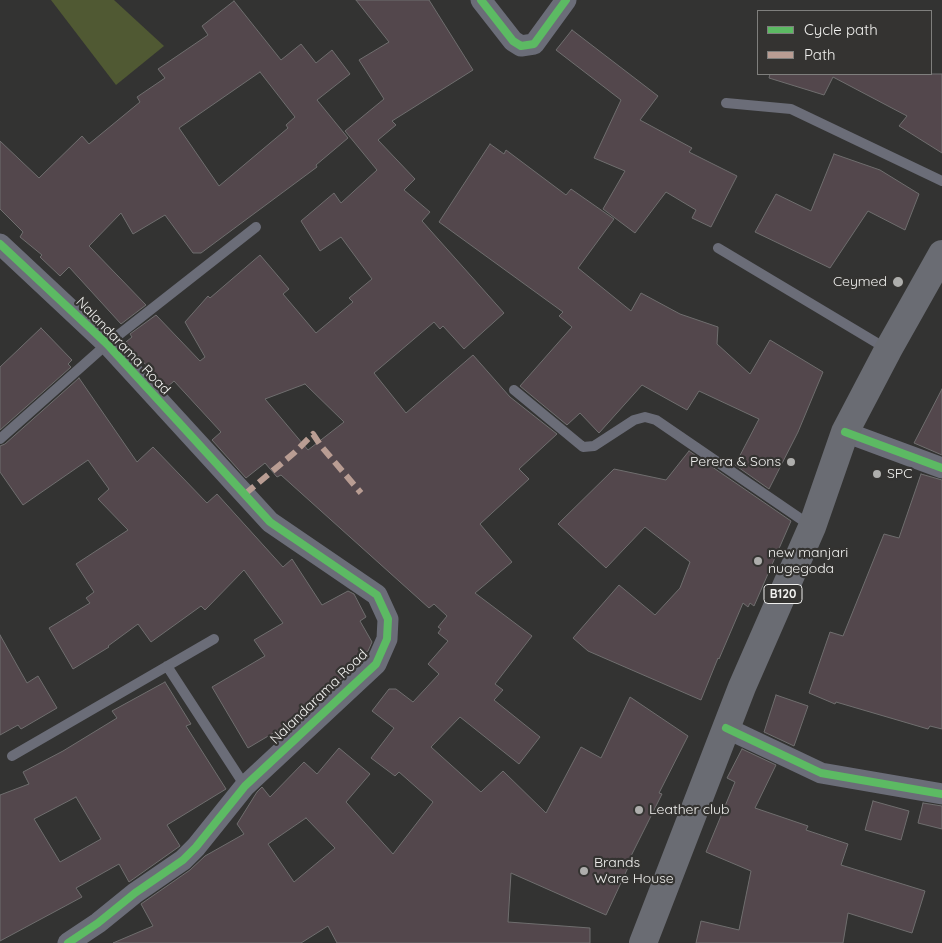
<!DOCTYPE html>
<style>
body{margin:0}
#map{position:relative;width:942px;height:943px;overflow:hidden;background:#333332;font-family:Quicksand,sans-serif}
canvas{display:block}
.legend{position:absolute;left:757px;top:10px;width:175px;height:65px;box-sizing:border-box;background:#343331;border:1px solid #7f7f7d;margin:0;padding:6px 9px;list-style:none;font-size:15px;color:#f0f0ee}
.legend li{display:flex;align-items:center;gap:10px;height:25px}
.legend b{width:25px;border:1px solid #7f7f7d}
</style>
<div id="map">
<canvas width="942" height="943"></canvas>
<ul class="legend">
<li><b style="height:6px;background:#5cba63"></b>Cycle path</li>
<li><b style="height:6px;background:#b99d93"></b>Path</li>
</ul>
</div>
<script>
const g = document.querySelector('canvas').getContext('2d');
g.lineJoin = 'round';
function fillPath(path, color) { g.fillStyle = color; g.fill(path, 'evenodd'); }
const shape = rows => new Path2D(rows.map(r => 'M' + r).join(''));
function strokePath(path, color, width, dash) { g.strokeStyle = color; g.lineWidth = width; g.lineCap = dash ? 'butt' : 'round'; g.setLineDash(dash || []); g.stroke(path); }
function drawText(font, color, halo, rows, align = 'center') {
  g.font = font + ' Quicksand,sans-serif'; g.lineWidth = 4.5; g.setLineDash([]); g.textBaseline = 'middle'; g.strokeStyle = halo; g.fillStyle = color; for (const [text, x, y, turn = 0] of rows) {
    g.save(); g.translate(x, y); g.rotate((+turn || 0) * Math.PI / 180); g.textAlign = isNaN(turn) ? turn : align; if (halo) g.strokeText(text, 0, 0); g.fillText(text, 0, 0); g.restore();
  }
}
const green = shape([
 [51,0,114,0,164,46,116,85]
]);
const building = shape([
 [356,0,429,0,473,70,392,121,396,125,378,140,415,179,404,190,430,212,422,221,504,313,464,349,443,326,440,329,434,322,374,373,406,413,473,355,510,397,557,434,519,469,529,479,480,524,512,562,475,593,532,636,495,684,503,690,494,700,540,737,519,764,460,717,431,747,481,792,503,771,546,813,581,747,601,758,630,697,688,736,659,793,662,794,630,858,632,859,606,915,511,873,508,922,590,928,590,943,337,943,328,926,301,943,113,943,153,926,141,904,190,870,205,856,244,834,237,824,257,792,262,787,270,797,304,762,317,774,339,748,370,774,346,802,393,854,433,802,399,772,395,776,371,758,394,728,372,711,389,689,396,689,413,702,439,674,428,664,448,641,438,633,441,629,438,627,447,616,434,604,429,608,281,475,277,477,265,463,246,478,212,440,221,432,174,381,166,388,126,342,132,337,130,334,156,315,200,361,205,357,185,322,208,296,210,298,260,255,289,289,283,294,316,333,353,302,349,298,372,279,341,237,320,251,301,221,334,193,341,203,377,170,345,131,384,99,359,60,389,42,356,0],
 [305,384,344,422,308,450,265,399,305,384],
 [306,818,335,848,294,882,268,844,306,818],
 [234,1,281,60,301,44,316,63,332,50,350,74,317,100,348,138,316,165,317,167,201,253,193,253,165,215,133,234,121,213,89,246,146,305,121,324,69,267,60,276,40,257,42,255,20,237,23,232,0,209,0,141,39,178,82,136,89,144,140,102,137,97,165,78,158,69,208,35,202,26,234,1],
 [260,72,295,117,286,125,288,128,219,186,179,128,260,72],
 [572,30,658,96,640,120,692,148,689,152,737,176,711,227,692,218,696,210,666,192,635,233,603,209,625,171,594,158,621,100,556,50,572,30],
 [770,74,942,74,942,153,899,126,907,116,833,77,824,95,769,78,770,74],
 [490,144,504,154,506,150,566,195,571,189,614,219,578,268,631,311,641,293,680,314,718,327,717,344,750,374,770,340,823,372,798,432,769,489,735,465,759,419,699,391,687,410,642,385,599,433,580,413,567,425,520,386,572,327,559,316,563,312,439,222,490,144],
 [834,154,880,170,919,194,905,230,868,211,830,268,755,232,776,194,811,211,834,154],
 [41,328,72,360,68,364,71,367,0,430,0,367,41,328],
 [79,378,137,462,153,447,207,503,217,494,283,567,292,559,322,605,348,591,354,594,366,617,360,621,372,642,368,651,356,658,361,661,343,678,327,687,329,690,302,716,248,748,212,687,265,656,254,640,283,623,244,570,205,610,201,606,151,642,138,624,108,646,109,647,73,669,49,628,90,603,86,598,94,592,76,564,128,530,98,499,109,489,88,460,23,505,0,472,0,446,5,444,79,378],
 [942,389,942,455,914,443,942,389],
 [689,451,791,521,754,606,750,603,748,607,743,603,719,659,718,658,701,700,588,651,573,638,619,585,655,615,680,588,690,562,645,527,606,568,558,524,614,469,666,480,689,451],
 [921,474,942,480,942,729,930,726,928,729,836,702,835,704,809,693,830,632,843,636,884,534,899,538,921,474],
 [0,635,27,683,38,676,57,708,21,729,18,725,0,735,0,635],
 [165,682,191,724,186,726,226,789,167,825,180,846,129,882,119,864,76,888,82,897,0,941,0,795,29,784,23,772,63,751,117,718,112,711,165,682],
 [76,797,101,839,60,862,34,819,76,797],
 [776,695,808,706,794,746,764,732,776,695],
 [742,749,776,765,755,808,808,826,806,830,848,844,841,865,925,891,912,933,848,913,843,943,696,943,701,921,739,930,751,871,706,852,735,782,727,778,742,749],
 [873,801,909,811,901,840,865,830,873,801],
 [923,803,942,806,942,829,918,823,923,803]
]);
const lane = shape([
 [726,103,791,109,942,181],
 [718,248,887,349],
 [514,390,583,447,594,446,634,420,645,417,656,420,811,526],
 [0,439,107,344,256,227],
 [167,666,245,786],
 [12,756,214,639]
]);
const street = shape([
 [481,0,513,41,521,46,534,44,566,0],
 [0,244,107,344,270,522,377,595,388,619,387,639,376,664,245,786,196,847,183,860,135,893,98,923,68,943],
 [845,432,942,468],
 [726,728,821,773,942,794]
]);
const primary = shape([
 [643,943,742,687,812,527,845,432,888,350,942,254]
]);
const quiet = shape([
 [245,494,294,453,313,434,321,446,361,493]
]);
const cycleway = shape([
 [481,0,513,41,521,46,534,44,566,0],
 [0,244,107,344,270,522,377,595,388,619,387,639,376,664,245,786,196,847,183,860,135,893,98,923,68,943],
 [845,432,942,468],
 [726,728,821,773,942,794]
]);
const markers = [
 [898,282,6,"#aeaeac"],
 [791,462,5,"#aeaeac"],
 [877,474,5,"#aeaeac"],
 [758,561,5,"#aeaeac"],
 [639,810,5,"#aeaeac"],
 [584,871,5,"#aeaeac"]
];
const shields = [
 [783,594,38]
];
const shieldNames = [
 ["B120",783,594]
];
const poiNames = [
 ["Ceymed",887,282,"right"],
 ["Perera & Sons",781,462,"right"],
 ["SPC",887,474],
 ["new manjari",768,553],
 ["nugegoda",768,569],
 ["Leather club",649,810],
 ["Brands",594,863],
 ["Ware House",594,879]
];
const streetNames = [
 ["Nalandarama Road",123,346,46],
 ["Nalandarama Road",319,697,-44]
];
fillPath(green, '#505933');
fillPath(building, '#53474c');
strokePath(building, '#6f6e6e', 1);
strokePath(lane, '#6b6d78', 10);
strokePath(street, '#6b6d78', 21);
strokePath(primary, '#6a6c73', 28);
strokePath(quiet, '#b99d93', 6, [12, 6]);
strokePath(cycleway, '#5cba63', 8);
for (const [x, y, r, color] of markers) { const dot = new Path2D(); dot.arc(x, y, r, 0, 2 * Math.PI); g.fillStyle = color; g.fill(dot); strokePath(dot, '#343331', 2); }
for (const [x, y, w] of shields) { const box = new Path2D(); box.roundRect(x - w / 2, y - 9.5, w, 19, 4); g.fillStyle = '#343331'; g.fill(box); strokePath(box, '#f0f0ee', 1); }
drawText('bold 12px', '#f0f0ee', null, shieldNames);
drawText('14px', '#f0f0ee', '#343331', poiNames, 'left');
drawText('14px', '#f0f0ee', '#343331', streetNames);
</script>
